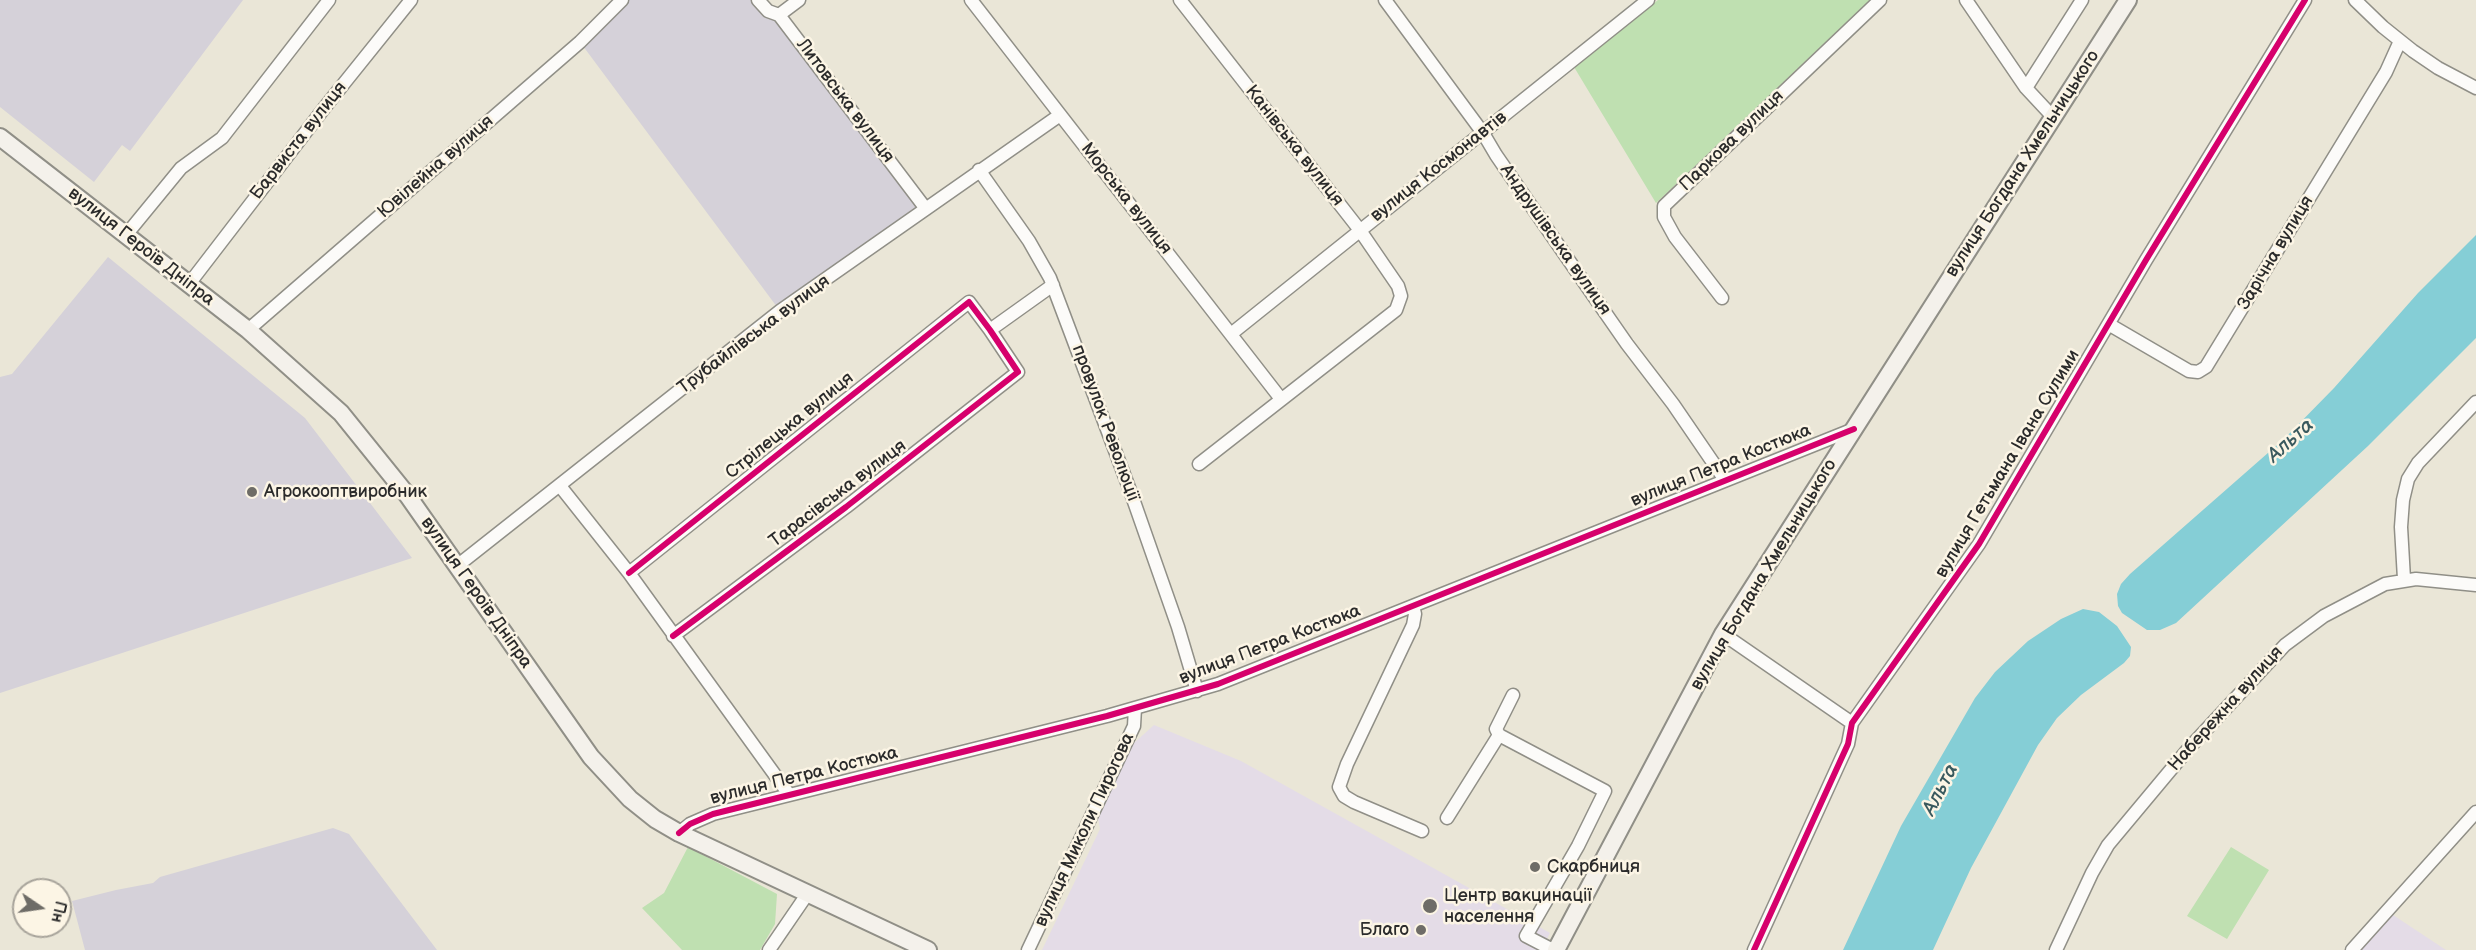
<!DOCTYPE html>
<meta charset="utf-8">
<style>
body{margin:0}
#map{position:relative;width:2476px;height:950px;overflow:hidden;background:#eae6d7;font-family:"Balsamiq Sans",sans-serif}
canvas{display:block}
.north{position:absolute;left:12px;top:878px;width:60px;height:60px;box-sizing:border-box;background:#fcf5e5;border:2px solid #a8a49b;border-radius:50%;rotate:103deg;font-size:16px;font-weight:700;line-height:24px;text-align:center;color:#2b2b2b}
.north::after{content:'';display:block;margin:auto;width:21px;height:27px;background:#6e6c67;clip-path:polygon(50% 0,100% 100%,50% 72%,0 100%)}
</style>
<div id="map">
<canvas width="2476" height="950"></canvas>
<div class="north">Пн</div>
</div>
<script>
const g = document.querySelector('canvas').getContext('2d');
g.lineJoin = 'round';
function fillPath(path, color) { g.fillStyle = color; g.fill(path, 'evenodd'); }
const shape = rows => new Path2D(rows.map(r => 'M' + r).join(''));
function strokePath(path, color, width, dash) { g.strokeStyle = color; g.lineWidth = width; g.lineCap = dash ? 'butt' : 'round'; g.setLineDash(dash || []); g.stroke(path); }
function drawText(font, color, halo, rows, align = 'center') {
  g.font = font + ' "Balsamiq Sans",sans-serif'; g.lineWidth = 5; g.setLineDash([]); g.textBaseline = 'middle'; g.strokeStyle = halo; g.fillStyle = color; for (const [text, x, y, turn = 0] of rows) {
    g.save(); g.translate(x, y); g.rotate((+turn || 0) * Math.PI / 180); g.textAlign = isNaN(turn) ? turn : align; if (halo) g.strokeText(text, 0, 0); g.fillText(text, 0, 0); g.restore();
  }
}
const built = shape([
 [1154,725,1241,761,1550,933,1541,950,1042,950,1100,829,1097,812,1133,744],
 [2387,911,2446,950,2352,950]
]);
const industrial = shape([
 [0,0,243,0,130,151,122,145,94,182,0,107],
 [622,0,758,0,926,209,780,311,580,42],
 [108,257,305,418,412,558,0,693,0,377,12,374],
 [333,828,349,834,437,950,85,950,72,901,116,890,153,883,160,877]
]);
const green = shape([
 [1658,0,1870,0,1656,203,1574,67],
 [688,847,777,894,775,924,760,950,682,950,642,908,664,893],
 [2231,847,2269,870,2227,939,2187,916]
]);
const water = shape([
 [2476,235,2476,338,2368,446,2176,623,2160,630,2147,630,2122,613,2118,606,2117,594,2121,584,2130,574,2285,438,2334,388,2418,293],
 [2083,609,2099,612,2117,626,2131,647,2130,656,2124,663,2081,695,2057,718,2038,745,1971,868,1933,950,1843,950,1901,826,1975,698,1995,672,2028,641,2061,619]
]);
const minor = shape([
 [758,0,768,11,779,15,926,209],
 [971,0,1281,399],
 [1180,0,1359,229,1398,286,1401,296,1396,310,1199,464],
 [1385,0,1483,133,1496,155,1570,262,1627,344,1673,404,1725,480],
 [1966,0,2026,88,2053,117],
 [2355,0,2383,27,2413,51,2438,68,2476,88],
 [779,15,799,0],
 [2026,88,2082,0],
 [979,170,1029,241,1050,278,1131,493,1178,627,1197,691],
 [126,235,181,168,222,138,329,0],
 [189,284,325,107,411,0],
 [1722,298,1675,237,1664,217,1664,206,1880,0],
 [2110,325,2189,371,2198,372,2206,367,2386,72,2400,41],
 [248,330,580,42,622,0],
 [990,330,1053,285],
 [1231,334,1648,0],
 [560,486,629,573,788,793],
 [457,566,780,311,1060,115],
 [629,573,969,302,990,330,1018,372,846,507,673,636],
 [2404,579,2401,527,2403,500,2408,479,2418,463,2476,402],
 [1413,606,1415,614,1413,625,1347,764,1339,787,1344,796,1354,802,1422,831],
 [1723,634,1852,723],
 [1499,735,1605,791,1578,846,1526,936,1553,950],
 [1447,818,1499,735,1496,729,1513,695],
 [679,833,690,824,713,814,1107,716,1218,684,1854,429],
 [769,950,808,893],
 [1028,950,1134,726,1135,708],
 [1754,950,1848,744,1852,723,1979,544,2146,260,2305,0],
 [2056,950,2092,873,2108,845,2189,748,2285,645,2324,616,2385,584,2416,579,2476,585],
 [2352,950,2476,812]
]);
const secondary = shape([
 [0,137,248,330,341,413,408,496,591,757,630,799,655,819,679,833,928,950],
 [1556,950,1723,634,2128,0]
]);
const cycleway = shape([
 [629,573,969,302,990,330,1018,372,846,507,673,636],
 [679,833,690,824,713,814,1107,716,1218,684,1854,429],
 [1754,950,1848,744,1852,723,1979,544,2146,260,2305,0]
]);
const markers = [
 [252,492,6,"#6e6c67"],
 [1535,867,6,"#6e6c67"],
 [1430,906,8,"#6e6c67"],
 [1421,930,6,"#6e6c67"]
];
const streetNames = [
 ["Литовська вулиця",845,101,53],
 ["Барвиста вулиця",299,141,-52],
 ["Паркова вулиця",1732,141,-44],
 ["Канівська вулиця",1294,146,52],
 ["вулиця Богдана Хмельницького",2023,164,-57],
 ["Ювілейна вулиця",436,167,-41],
 ["вулиця Космонавтів",1439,167,-38],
 ["Морська вулиця",1126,199,52],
 ["Андрушівська вулиця",1555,240,55],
 ["вулиця Героїв Дніпра",141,247,38],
 ["Зарічна вулиця",2276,253,-59],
 ["Трубайлівська вулиця",754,335,-37],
 ["провулок Революції",1105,423,70],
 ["Стрілецька вулиця",790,426,-39],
 ["вулиця Гетьмана Івана Сулими",2008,464,-59],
 ["вулиця Петра Костюка",1721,466,-22],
 ["Тарасівська вулиця",838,494,-37],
 ["вулиця Богдана Хмельницького",1764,575,-59],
 ["вулиця Героїв Дніпра",476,593,55],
 ["вулиця Петра Костюка",1270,645,-21],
 ["Набережна вулиця",2226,709,-48],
 ["вулиця Петра Костюка",804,776,-14],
 ["вулиця Миколи Пирогова",1085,830,-65]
];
const poiNames = [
 ["Агрокооптвиробник",264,492],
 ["Скарбниця",1547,867],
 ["Центр вакцинації",1444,896],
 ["населення",1444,917],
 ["Благо",1409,930,"right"]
];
const waterNames = [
 ["Альта",2291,441,-42],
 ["Альта",1941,790,-63]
];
fillPath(built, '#e4dce7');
fillPath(industrial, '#d5d1d9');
fillPath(green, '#bfe0b1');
fillPath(water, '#85ced6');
strokePath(minor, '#908f87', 15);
strokePath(secondary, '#908f87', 20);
strokePath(minor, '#fcfbf9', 12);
strokePath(secondary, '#f4f1eb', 16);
strokePath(cycleway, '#d6006c', 6);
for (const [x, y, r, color] of markers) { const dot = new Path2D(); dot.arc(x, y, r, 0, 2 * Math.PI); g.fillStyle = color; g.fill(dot); strokePath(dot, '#fcf5e5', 2); }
drawText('18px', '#2b2b2b', '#fcf5e5', streetNames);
drawText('18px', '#2b2b2b', '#fcf5e5', poiNames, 'left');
drawText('italic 20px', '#39595e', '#fcf5e5', waterNames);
</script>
